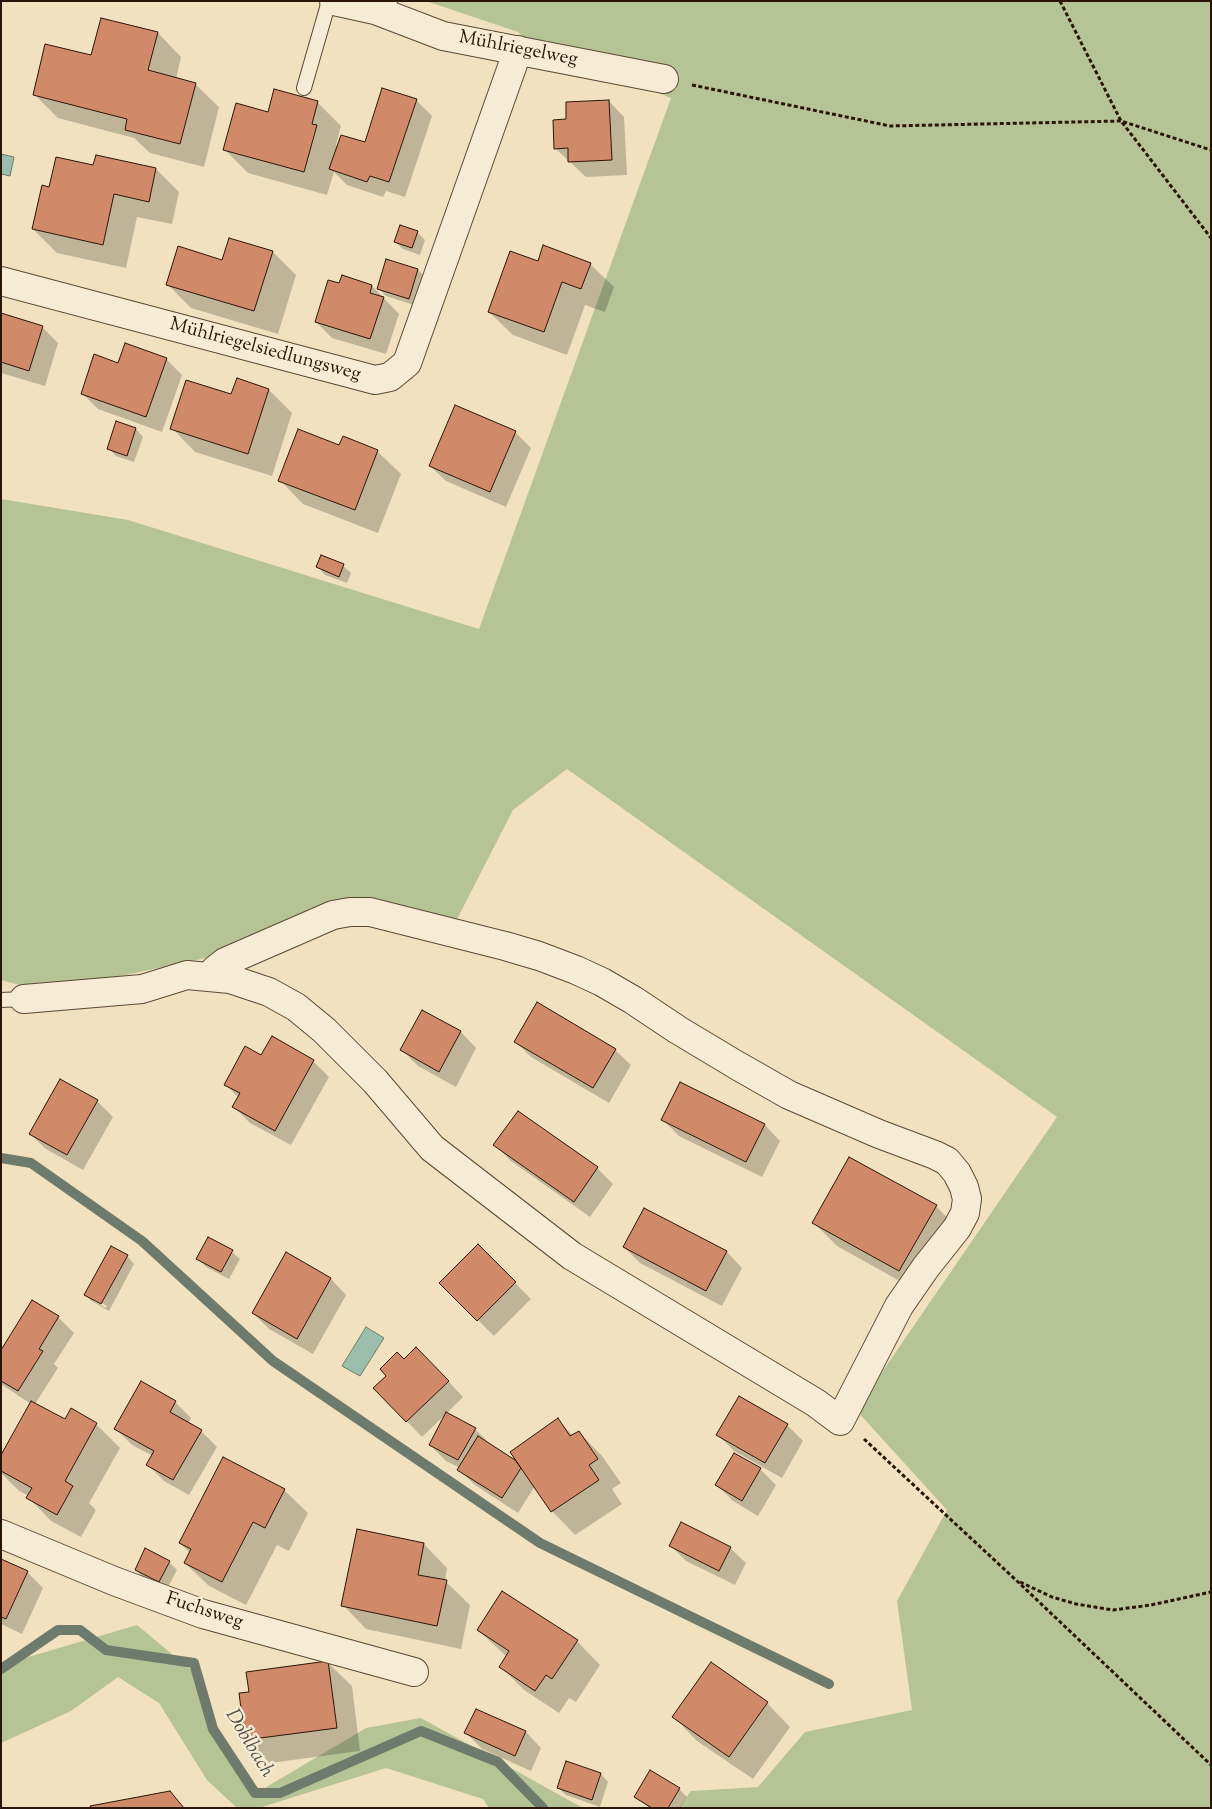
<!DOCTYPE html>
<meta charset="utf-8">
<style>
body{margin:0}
#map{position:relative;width:1212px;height:1809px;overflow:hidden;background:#f1e1be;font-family:"Sorts Mill Goudy",serif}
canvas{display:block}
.frame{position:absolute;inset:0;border:2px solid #2b1508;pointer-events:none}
</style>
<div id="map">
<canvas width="1212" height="1809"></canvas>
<div class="frame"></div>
</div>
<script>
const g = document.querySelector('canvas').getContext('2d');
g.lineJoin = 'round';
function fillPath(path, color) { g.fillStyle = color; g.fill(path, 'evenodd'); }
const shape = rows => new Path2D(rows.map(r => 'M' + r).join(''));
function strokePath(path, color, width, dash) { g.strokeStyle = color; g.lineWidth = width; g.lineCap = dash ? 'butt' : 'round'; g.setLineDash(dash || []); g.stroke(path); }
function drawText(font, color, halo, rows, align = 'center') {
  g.font = font + ' "Sorts Mill Goudy",serif'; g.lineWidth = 4.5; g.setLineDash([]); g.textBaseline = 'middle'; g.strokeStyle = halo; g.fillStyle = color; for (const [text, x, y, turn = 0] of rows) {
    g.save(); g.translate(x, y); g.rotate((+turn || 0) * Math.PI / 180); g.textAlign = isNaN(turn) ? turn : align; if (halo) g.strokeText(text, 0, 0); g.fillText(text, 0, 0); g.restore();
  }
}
const green = shape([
 [426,1,1211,1,1211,1808,679,1808,691,1791,758,1787,805,1732,912,1710,897,1601,947,1510,856,1410,1057,1117,567,769,513,810,455,923,367,905,220,955,45,992,1,980,1,499,128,520,479,629,671,98,526,39,518,32],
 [137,1625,203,1680,222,1751,258,1792,366,1728,421,1718,583,1808,489,1808,483,1799,386,1768,259,1808,237,1808,207,1780,159,1703,118,1677,71,1711,1,1743,1,1665]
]);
const water = shape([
 [1,154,14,157,10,176,1,174,1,154],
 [366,1327,384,1338,360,1376,342,1366,366,1327]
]);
const shadow = shape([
 [158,33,181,57,176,79,195,84,219,107,204,167,150,153,134,138,58,118,34,94,92,57],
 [416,100,432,116,405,197,386,191,383,197,347,185,334,172,327,195,248,173,225,150,269,113,317,102,341,126,336,145,338,147,365,144],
 [609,101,624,117,627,175,586,177,555,148,568,120],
 [97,156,156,169,179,192,172,224,137,217,126,268,57,253,33,229,50,188,94,166],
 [417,232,425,240,420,255,403,249,395,242],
 [273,252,296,275,278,334,191,308,167,284,223,261],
 [538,262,590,264,614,287,605,312,585,305,567,355,513,335,489,312],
 [418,270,425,277,417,306,386,296,378,288],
 [340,284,372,286,399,314,386,354,332,338,316,322],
 [1,315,42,327,58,343,45,386,1,373],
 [166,359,182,375,162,432,98,409,82,393,119,364],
 [269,390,292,413,272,476,195,452,172,428,232,396],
 [136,429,143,437,134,462,116,456,108,448],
 [515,432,531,448,506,507,446,481,430,466],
 [340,447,377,451,401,474,378,533,303,504,280,480],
 [343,566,351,573,347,583,325,575,318,567],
 [423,1012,461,1032,476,1048,456,1087,418,1066,402,1050],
 [515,1041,615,1050,631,1065,609,1103,531,1057],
 [262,1056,313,1061,329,1077,291,1145,250,1123,234,1107,239,1098,226,1085],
 [681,1084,765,1125,780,1141,762,1177,679,1136,663,1120],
 [97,1101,113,1117,83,1170,46,1149,30,1134],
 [518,1112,597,1168,613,1184,590,1217,511,1161,495,1145],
 [936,1206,959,1230,923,1294,837,1246,814,1223],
 [644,1209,727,1252,742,1268,722,1306,640,1263,624,1247],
 [209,1239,232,1252,240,1259,229,1279,206,1267,198,1259],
 [478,1246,531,1299,494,1336,441,1283],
 [287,1254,331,1279,346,1295,313,1354,269,1329,253,1313],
 [127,1256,134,1264,109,1311,93,1302,85,1295],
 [93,1298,107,1306,106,1308,93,1301],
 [58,1317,74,1333,54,1364,58,1368,35,1404,65,1421,96,1424,120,1448,89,1503,96,1510,81,1537,51,1521,28,1497,29,1496,19,1491,1,1473,1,1458,31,1404,1,1384,1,1353],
 [404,1360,432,1364,463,1397,446,1414,475,1429,491,1445,520,1466,558,1420,573,1436,579,1432,602,1456,621,1483,612,1489,622,1504,575,1535,552,1511,535,1486,518,1513,475,1485,459,1470,460,1468,446,1461,430,1445,446,1414,422,1437,375,1388],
 [175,1402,191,1418,188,1424,201,1431,217,1447,189,1495,164,1481,148,1465,153,1456,132,1445,116,1429],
 [787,1425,803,1441,782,1478,734,1451,718,1435],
 [760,1469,776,1485,758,1516,733,1501,717,1485],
 [284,1490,308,1513,289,1551,277,1545,246,1605,209,1586,185,1563,190,1553,180,1543],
 [424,1544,447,1568,445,1581,470,1605,461,1649,366,1629,343,1605],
 [671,1546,730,1548,746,1563,735,1585,686,1561],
 [1,1560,27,1572,43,1588,22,1634,1,1624],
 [169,1562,177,1570,167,1589,144,1578,136,1570],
 [478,1630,577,1641,600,1665,576,1702,569,1698,559,1713,524,1690,501,1667,507,1657],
 [328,1663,352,1686,360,1751,270,1763,246,1740],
 [767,1703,790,1727,753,1779,697,1741,674,1717],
 [476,1710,526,1732,541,1748,531,1771,482,1749,466,1733],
 [601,1774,608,1782,600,1807,566,1795,558,1788],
 [679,1789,687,1797,680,1808,649,1808,636,1797]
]);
const stream = shape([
 [1,1158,31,1163,142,1241,273,1361,540,1543,829,1684],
 [1,1669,58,1630,80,1630,106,1650,194,1663,213,1729,255,1793,280,1793,421,1731,498,1762,543,1808]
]);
const building = shape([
 [101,18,158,32,148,70,196,83,180,144,125,130,127,119,33,95,45,44,91,55,101,18],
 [382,88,417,99,389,182,370,176,367,182,329,169,341,135,365,142,382,88],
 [274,89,318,101,312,124,317,125,304,172,223,150,236,103,268,112,274,89],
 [609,100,612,160,568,162,568,148,554,149,553,120,566,119,566,102,609,100],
 [96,155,156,168,149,202,114,194,103,245,32,229,42,185,49,187,56,157,93,165,96,155],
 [400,225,418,231,412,248,394,242,400,225],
 [229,238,273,251,254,311,166,285,178,246,222,260,229,238],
 [543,245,591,263,581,289,562,282,544,332,488,312,510,251,538,261,543,245],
 [386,259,418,269,409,299,377,289,386,259],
 [342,275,372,285,370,293,384,297,370,339,315,322,328,280,339,283,342,275],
 [1,313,43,326,29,371,1,362,1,313],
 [125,343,167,358,146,417,81,394,94,354,118,363,125,343],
 [237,378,269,389,248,454,170,429,186,380,231,394,237,378],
 [455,405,516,431,490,492,429,466,455,405],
 [116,421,136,428,127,456,107,449,116,421],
 [298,429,339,445,343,436,378,450,355,510,278,481,298,429],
 [321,555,344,564,339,577,316,567,321,555],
 [537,1002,616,1049,593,1088,514,1042,537,1002],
 [422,1010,461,1031,439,1072,400,1050,422,1010],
 [272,1036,314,1060,275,1131,232,1107,240,1093,224,1085,245,1046,261,1055,272,1036],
 [60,1079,98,1100,67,1155,29,1134,60,1079],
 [680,1082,765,1124,746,1162,661,1120,680,1082],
 [518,1111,598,1167,574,1202,493,1145,518,1111],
 [849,1157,937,1205,899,1271,812,1223,849,1157],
 [644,1208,727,1251,706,1291,623,1247,644,1208],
 [208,1237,233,1250,221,1272,196,1259,208,1237],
 [478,1244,516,1282,477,1321,439,1283,478,1244],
 [111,1246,128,1255,101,1304,84,1295,111,1246],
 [286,1252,331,1278,297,1339,252,1313,286,1252],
 [32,1300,59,1316,39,1349,43,1351,18,1391,1,1381,1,1350,32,1300],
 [416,1347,449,1381,406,1422,373,1388,386,1376,380,1369,397,1352,404,1359,416,1347],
 [141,1381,176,1401,170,1412,202,1430,173,1480,146,1465,154,1451,114,1429,141,1381],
 [739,1396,788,1424,765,1463,716,1435,739,1396],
 [31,1401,65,1419,71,1408,97,1423,65,1481,73,1486,57,1515,26,1498,32,1488,1,1471,1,1455,31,1401],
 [446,1412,476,1428,458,1460,429,1445,446,1412],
 [558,1418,570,1436,579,1431,598,1459,589,1465,599,1480,551,1512,510,1452,558,1418],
 [478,1436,515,1460,521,1468,502,1498,457,1470,478,1436],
 [734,1453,761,1468,742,1501,715,1485,734,1453],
 [223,1457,285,1489,265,1528,253,1522,222,1582,184,1563,191,1549,179,1543,223,1457],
 [681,1522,731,1547,719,1571,669,1546,681,1522],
 [357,1529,424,1543,418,1575,447,1580,437,1626,341,1606,357,1529],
 [145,1548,170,1561,159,1582,135,1570,145,1548],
 [1,1559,28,1571,6,1619,1,1617,1,1559],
 [502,1591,578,1640,552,1679,546,1675,535,1691,499,1667,509,1651,477,1630,502,1591],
 [328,1661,337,1728,245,1740,239,1693,249,1692,246,1672,328,1661],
 [711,1662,768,1702,729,1757,672,1717,711,1662],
 [476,1709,526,1731,515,1756,464,1733,476,1709],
 [566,1761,601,1773,592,1800,557,1788,566,1761],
 [650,1770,680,1788,668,1808,652,1808,634,1797,650,1770],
 [170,1791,184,1808,91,1808,90,1806,170,1791]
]);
const path = shape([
 [1060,1,1121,121,1211,238],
 [692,85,890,126,1121,121,1211,150],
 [864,1439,1017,1581,1211,1765],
 [1020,1582,1052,1597,1076,1604,1113,1610,1151,1605,1211,1592]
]);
const service = shape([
 [304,88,329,1],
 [1,1000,24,999]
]);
const minor = shape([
 [334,1,375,10,383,1],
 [375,10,443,36,664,79],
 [1,281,375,380,390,377,407,363,518,50],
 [24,999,142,989,187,975,230,979,269,992,296,1007,324,1030,375,1081,432,1148,572,1256,816,1403,840,1421,899,1306,926,1267,957,1228,965,1213,967,1199,964,1187,957,1173,947,1161,935,1155,879,1134,789,1095,738,1066,678,1030,633,1000,602,982,576,970,539,956,505,946,370,912,350,912,333,915,225,962,216,969,209,977],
 [1,1534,114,1581,203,1614,414,1672]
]);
const streetNames = [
 ["Mühlriegelweg",518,50,11],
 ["Mühlriegelsiedlungsweg",265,351,15],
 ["Fuchsweg",204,1612,18]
];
const waterNames = [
 ["Doblbach",248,1744,59]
];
fillPath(green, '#b6c495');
fillPath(water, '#9bbead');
strokePath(water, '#6e7a6b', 1);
fillPath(shadow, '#0003');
strokePath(stream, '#6e7a6b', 10);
fillPath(building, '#d08a6a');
strokePath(building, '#2b1508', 1);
strokePath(service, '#5c4836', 16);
strokePath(minor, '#5c4836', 30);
strokePath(path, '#2b1508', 3, [4, 2.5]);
strokePath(service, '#f6ecd5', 14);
strokePath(minor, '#f6ecd5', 28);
drawText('19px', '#2b1508', '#f6ecd5', streetNames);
drawText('italic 20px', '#525042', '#f6ecd5', waterNames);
</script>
